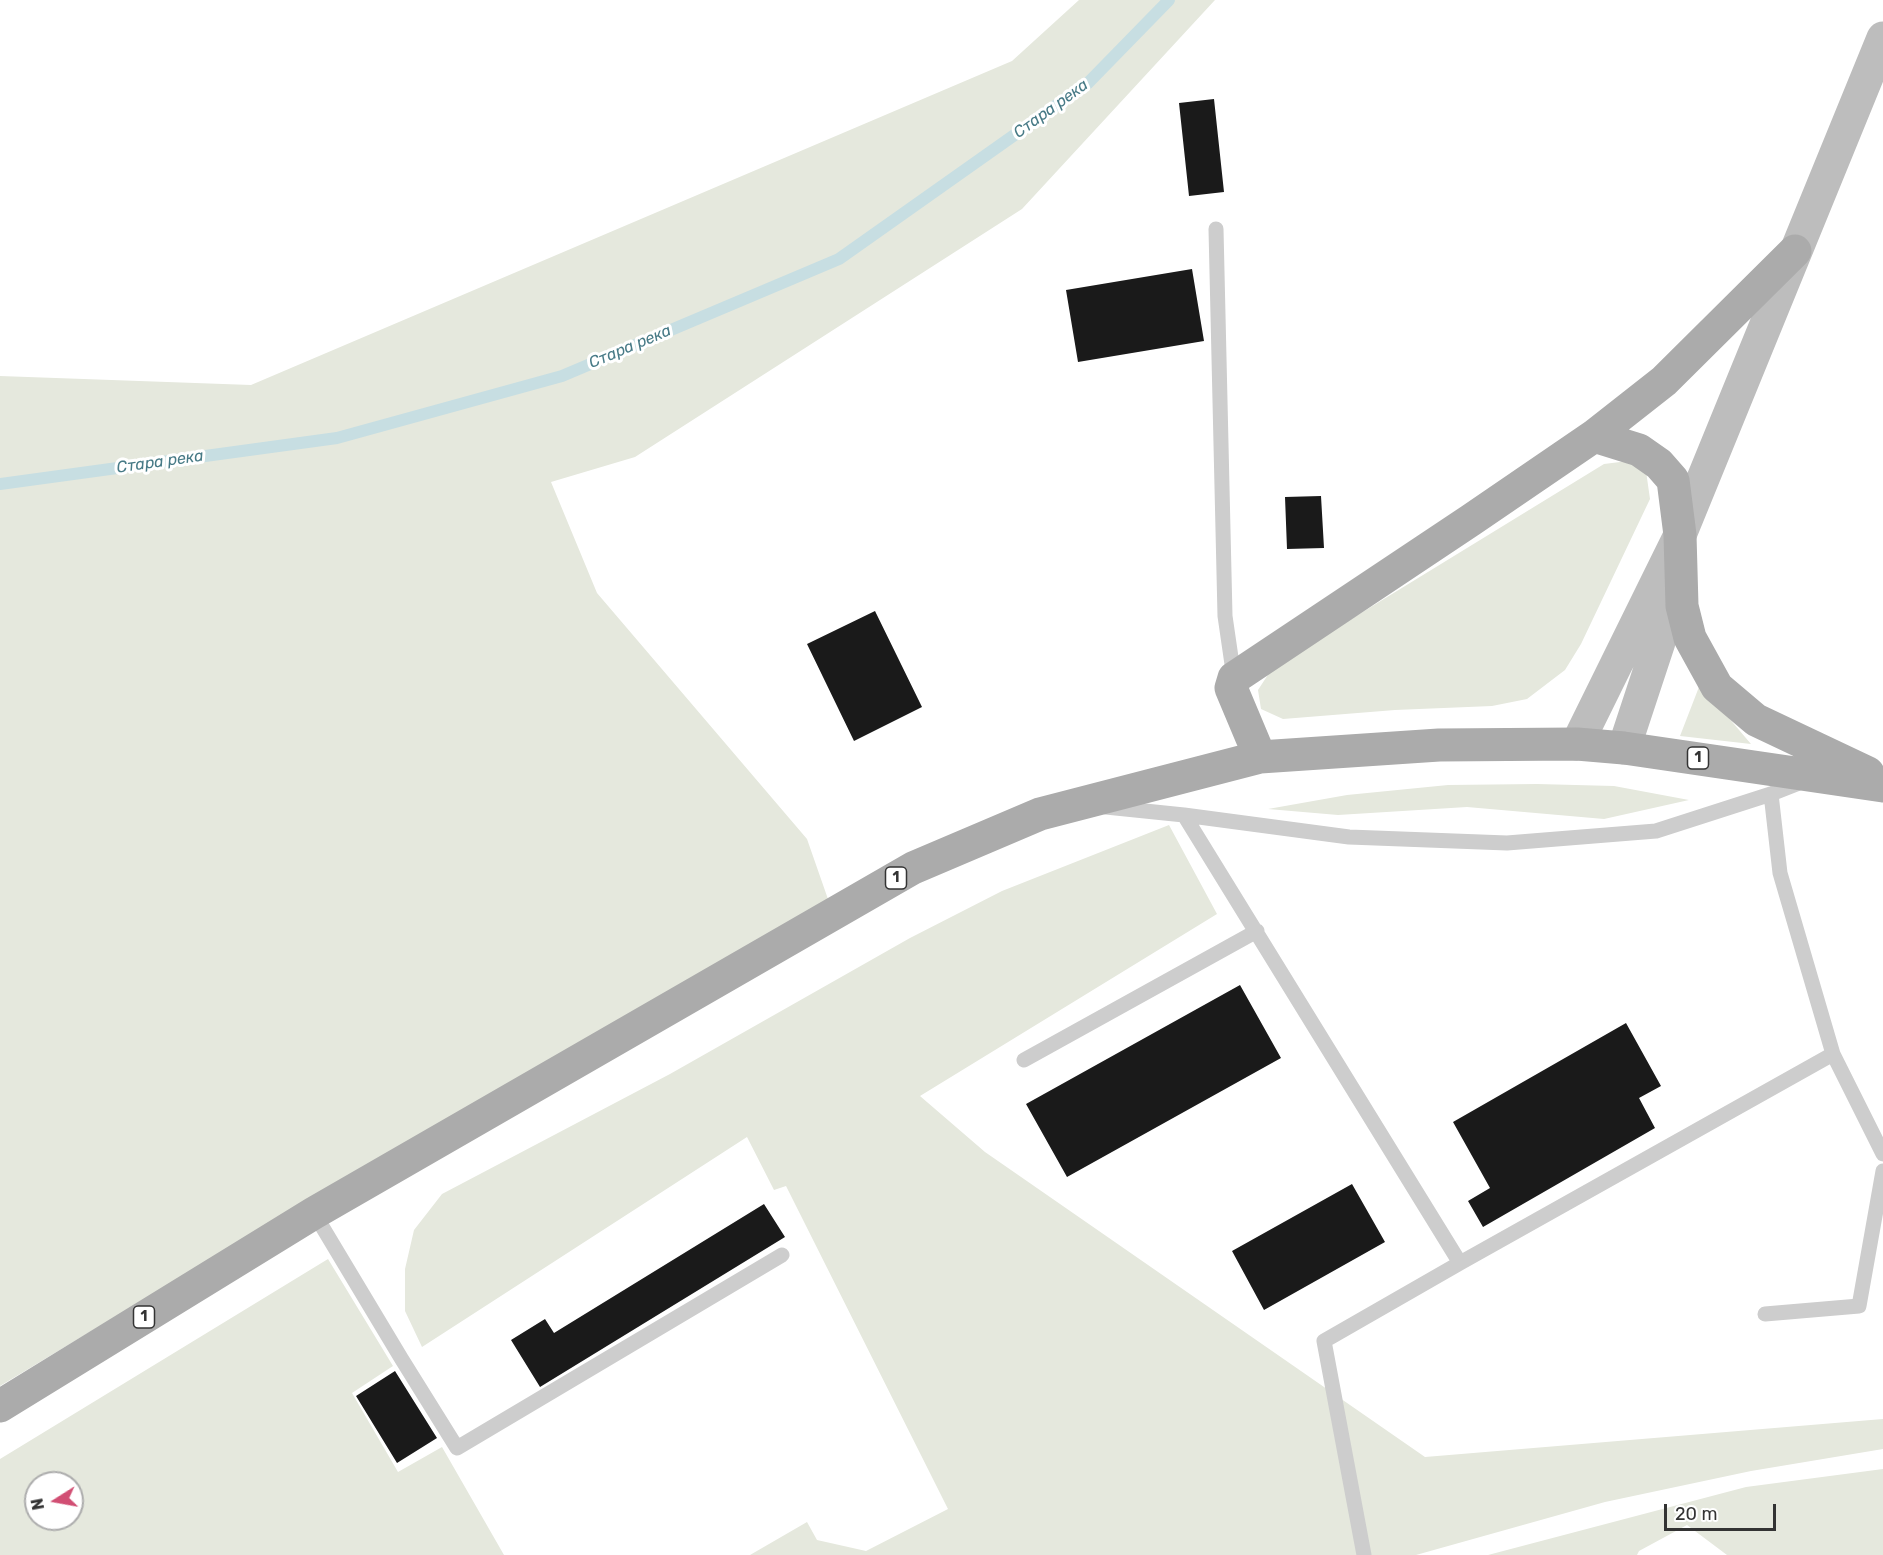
<!DOCTYPE html>
<meta charset="utf-8">
<style>
body{margin:0}
#map{position:relative;width:1883px;height:1555px;overflow:hidden;background:#fff;font-family:Rubik,sans-serif}
canvas{display:block}
.north{position:absolute;left:24px;top:1471px;width:60px;height:60px;box-sizing:border-box;background:#fff;border:2px solid #adadad;border-radius:50%;rotate:259deg;font-size:16px;font-weight:700;line-height:24px;text-align:center;color:#333}
.north::after{content:'';display:block;margin:auto;width:21px;height:27px;background:#d14e73;clip-path:polygon(50% 0,100% 100%,50% 72%,0 100%)}
.scale{position:absolute;left:1664px;top:1504px;width:112px;height:27px;box-sizing:border-box;border:3px solid #333;border-top:0;padding-left:8px;font-size:18px;line-height:21px;white-space:nowrap;color:#333;-webkit-text-stroke:4px #fff;paint-order:stroke}
</style>
<div id="map">
<canvas width="1883" height="1555"></canvas>
<div class="north">N</div>
<div class="scale">20 m</div>
</div>
<script>
const g = document.querySelector('canvas').getContext('2d');
g.lineJoin = 'round';
function fillPath(path, color) { g.fillStyle = color; g.fill(path, 'evenodd'); }
const shape = rows => new Path2D(rows.map(r => 'M' + r).join(''));
function strokePath(path, color, width, dash) { g.strokeStyle = color; g.lineWidth = width; g.lineCap = dash ? 'butt' : 'round'; g.setLineDash(dash || []); g.stroke(path); }
function drawText(font, color, halo, rows, align = 'center') {
  g.font = font + ' Rubik,sans-serif'; g.lineWidth = 6; g.setLineDash([]); g.textBaseline = 'middle'; g.strokeStyle = halo; g.fillStyle = color; for (const [text, x, y, turn = 0] of rows) {
    g.save(); g.translate(x, y); g.rotate((+turn || 0) * Math.PI / 180); g.textAlign = isNaN(turn) ? turn : align; if (halo) g.strokeText(text, 0, 0); g.fillText(text, 0, 0); g.restore();
  }
}
const green = shape([
 [1079,0,1215,0,1022,209,635,457,551,482,597,593,807,839,829,902,307,1201,0,1386,0,376,251,385,1012,61],
 [1628,461,1646,471,1650,499,1581,644,1565,670,1527,699,1492,706,1395,710,1283,719,1261,709,1258,690,1273,667,1604,464],
 [1704,674,1722,710,1751,744,1680,736],
 [1537,784,1614,786,1689,800,1604,819,1467,807,1338,815,1268,809,1347,795,1448,785],
 [1169,825,1217,914,920,1096,985,1152,1425,1457,1883,1419,1883,1449,1751,1471,1605,1502,1416,1555,750,1555,807,1522,817,1540,866,1551,948,1509,786,1186,774,1190,747,1137,422,1347,405,1311,405,1269,414,1230,442,1194,670,1074,910,938,1002,891],
 [328,1259,393,1366,352,1393,398,1472,442,1447,504,1555,0,1555,0,1459],
 [36,1483,72,1483,72,1519,36,1519],
 [1883,1469,1883,1555,1727,1555,1687,1525,1639,1551,1637,1555,1488,1555,1746,1487]
]);
const stream = shape([
 [0,484,337,438,562,376,839,259,1088,83,1169,0]
]);
const building = shape([
 [1214,99,1224,192,1189,196,1179,103],
 [1192,269,1204,341,1078,362,1066,290],
 [1321,496,1324,548,1287,549,1285,497],
 [875,611,922,707,854,741,807,644],
 [1240,985,1281,1058,1067,1177,1026,1104],
 [1626,1023,1661,1086,1639,1098,1655,1128,1483,1227,1468,1201,1490,1188,1453,1122],
 [1352,1184,1385,1242,1264,1310,1232,1251],
 [764,1204,785,1237,540,1387,511,1340,545,1319,554,1333],
 [395,1371,437,1438,397,1463,356,1396]
]);
const lane = shape([
 [1216,229,1225,616,1234,678],
 [1771,794,1780,873,1833,1054,1883,1154],
 [1106,807,1184,815,1349,837,1507,843,1656,831,1771,794,1804,781],
 [1184,815,1460,1263,1833,1054],
 [1024,1060,1257,931],
 [314,1213,401,1358,457,1448,782,1255],
 [1765,1314,1859,1306,1883,1171],
 [1364,1555,1324,1341,1460,1263]
]);
const secondary = shape([
 [1577,744,1680,535,1883,38],
 [1624,748,1659,642,1673,575]
]);
const primary = shape([
 [1594,436,1639,450,1659,464,1673,480,1680,535,1682,606,1690,638,1717,687,1756,720,1868,773],
 [1260,757,1231,688,1234,678,1471,520,1594,436,1664,381,1795,251],
 [0,1406,314,1213,913,868,1040,814,1260,757,1439,745,1577,744,1624,748,1883,786]
]);
const shields = [
 [1698,758,21],
 [896,878,21],
 [144,1317,21]
];
const shieldNames = [
 ["1",1698,758],
 ["1",896,878],
 ["1",144,1317]
];
const waterNames = [
 ["Стара река",1051,109,-36],
 ["Стара река",630,347,-23],
 ["Стара река",160,462,-8]
];
fillPath(green, '#e5e8dd');
strokePath(stream, '#c7dee2', 12);
fillPath(building, '#1a1a1a');
strokePath(lane, '#cdcdcd', 15);
strokePath(secondary, '#bdbdbd', 33);
strokePath(primary, '#ababab', 33);
for (const [x, y, w] of shields) { const box = new Path2D(); box.roundRect(x - w / 2, y - 11, w, 22, 4.5); g.fillStyle = '#fff'; g.fill(box); strokePath(box, '#333', 1.5); }
drawText('bold 14px', '#333', null, shieldNames);
drawText('italic 16px', '#477a86', '#fff', waterNames);
</script>
